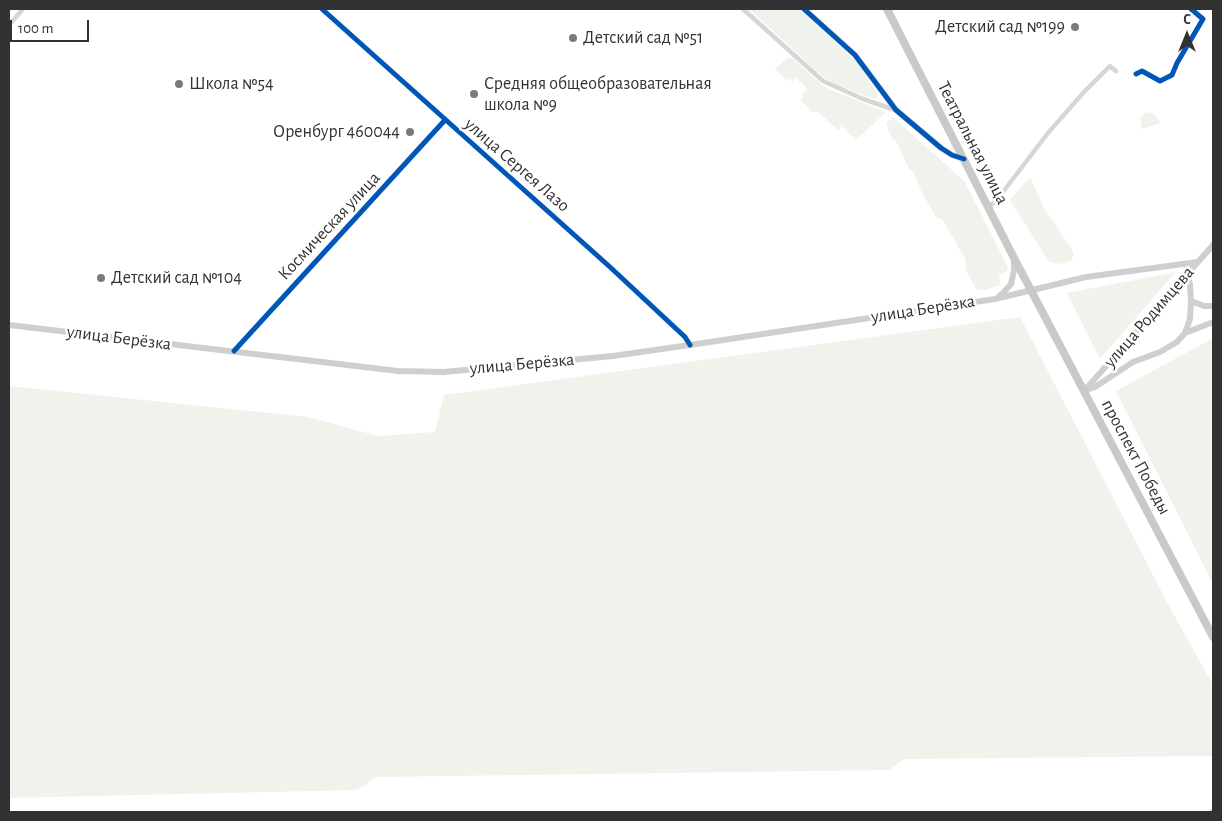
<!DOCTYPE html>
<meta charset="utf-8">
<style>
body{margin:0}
#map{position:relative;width:1222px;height:821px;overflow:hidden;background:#fff;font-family:"Alegreya Sans",sans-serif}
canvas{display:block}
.frame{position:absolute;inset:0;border:10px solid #323232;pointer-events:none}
.north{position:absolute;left:1162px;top:10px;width:50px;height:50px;-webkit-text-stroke:4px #fff;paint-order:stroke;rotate:0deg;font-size:14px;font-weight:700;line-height:20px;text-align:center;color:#323232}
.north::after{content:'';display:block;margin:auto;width:18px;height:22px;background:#323232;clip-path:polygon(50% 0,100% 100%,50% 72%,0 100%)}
.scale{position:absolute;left:10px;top:20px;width:79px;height:22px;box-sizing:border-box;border:2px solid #323232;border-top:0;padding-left:6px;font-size:15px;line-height:18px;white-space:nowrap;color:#323232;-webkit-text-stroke:4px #fff;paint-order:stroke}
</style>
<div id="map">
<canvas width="1222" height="821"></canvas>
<div class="frame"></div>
<div class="north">С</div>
<div class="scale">100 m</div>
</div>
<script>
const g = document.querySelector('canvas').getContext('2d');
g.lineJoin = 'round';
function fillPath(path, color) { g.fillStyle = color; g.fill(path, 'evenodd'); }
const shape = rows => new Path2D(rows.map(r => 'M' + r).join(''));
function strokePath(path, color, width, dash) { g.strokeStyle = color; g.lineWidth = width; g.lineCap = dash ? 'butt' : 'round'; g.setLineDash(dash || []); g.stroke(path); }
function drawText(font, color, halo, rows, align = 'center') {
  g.font = font + ' "Alegreya Sans",sans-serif'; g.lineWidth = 5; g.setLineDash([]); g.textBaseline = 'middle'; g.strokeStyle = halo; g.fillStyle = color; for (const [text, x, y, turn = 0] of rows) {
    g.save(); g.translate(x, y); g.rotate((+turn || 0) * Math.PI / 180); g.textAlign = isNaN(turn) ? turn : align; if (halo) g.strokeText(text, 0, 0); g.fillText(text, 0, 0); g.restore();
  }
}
const green = shape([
 [749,9,798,9,858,63,878,94,877,98,874,99,835,84,822,76],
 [787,58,792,58,822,85,829,89,886,112,856,140,842,126,838,130,818,112,812,112,801,100,803,97,802,94,807,90,805,86,796,78,792,82,789,79,786,80,775,69],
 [1149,112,1155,114,1160,123,1142,129,1140,118,1145,113],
 [893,117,965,182,1008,267,1006,272,1002,273,999,276,1000,285,986,290,976,289,965,268,966,260,942,219,936,217,922,193,914,173,909,169,896,141,892,139,886,124],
 [1030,177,1044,208,1074,253,1071,261,1060,264,1049,262,1010,200],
 [1176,272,1100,359,1067,293],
 [1020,317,1169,606,1213,685,1213,756,905,759,889,770,376,777,357,790,9,798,9,386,308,417,378,436,435,432,444,395],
 [1213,338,1213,584,1116,391]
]);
const street = shape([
 [322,9,610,267,685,337,690,345],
 [743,9,823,81,863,99,895,110],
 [9,25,23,9],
 [1136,74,1142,71,1160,81,1172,75,1177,63,1203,19,1191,9],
 [988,207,996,201,1048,133,1084,92,1110,66,1116,71],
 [234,351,445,120],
 [1211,812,1213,811]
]);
const secondary = shape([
 [804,9,855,55,896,110,941,148,952,155,964,159],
 [998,297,1003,293,1011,284,1014,270,1014,258],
 [1191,301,1204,306,1213,306],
 [9,325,398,371,444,372,613,356,690,345,995,299,1086,277,1198,262],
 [1185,333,1213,322],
 [1085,390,1213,245],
 [1086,390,1095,387,1133,362,1160,352,1177,342,1185,333,1190,319,1191,301,1190,284,1186,270]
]);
const primary = shape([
 [887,9,1013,256,1213,637]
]);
const cycleway = shape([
 [322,9,610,267,685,337,690,345],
 [804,9,855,55,896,110,941,148,952,155,964,159],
 [1136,74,1142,71,1160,81,1172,75,1177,63,1203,19,1191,9],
 [234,351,445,120]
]);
const markers = [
 [1075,27,5,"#7a7a7a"],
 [573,38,5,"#7a7a7a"],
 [179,84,5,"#7a7a7a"],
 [474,94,5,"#7a7a7a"],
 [410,132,5,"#7a7a7a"],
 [101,278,5,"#7a7a7a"]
];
const poiNames = [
 ["Детский сад №199",1065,27,"right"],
 ["Детский сад №51",583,38],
 ["Школа №54",189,84],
 ["Средняя общеобразовательная",484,84],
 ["школа №9",484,105],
 ["Оренбург 460044",400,132,"right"],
 ["Детский сад №104",111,278]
];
const streetNames = [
 ["Театральная улица",973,143,63],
 ["улица Сергея Лазо",517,165,41],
 ["Космическая улица",329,226,-47],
 ["улица Берёзка",923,309,-9],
 ["улица Родимцева",1149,317,-49],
 ["улица Берёзка",119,338,7],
 ["улица Берёзка",522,364,-5],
 ["проспект Победы",1136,457,62]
];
fillPath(green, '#f0f3ec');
strokePath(street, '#d6d6d6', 4.5);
strokePath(secondary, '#cfcfcf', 6);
strokePath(primary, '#c9c9c9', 8);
strokePath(cycleway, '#0057b8', 5);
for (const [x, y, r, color] of markers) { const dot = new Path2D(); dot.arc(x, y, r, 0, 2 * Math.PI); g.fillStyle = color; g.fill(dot); strokePath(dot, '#fff', 2); }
drawText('18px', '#323232', '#fff', poiNames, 'left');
drawText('18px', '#323232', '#fff', streetNames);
</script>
